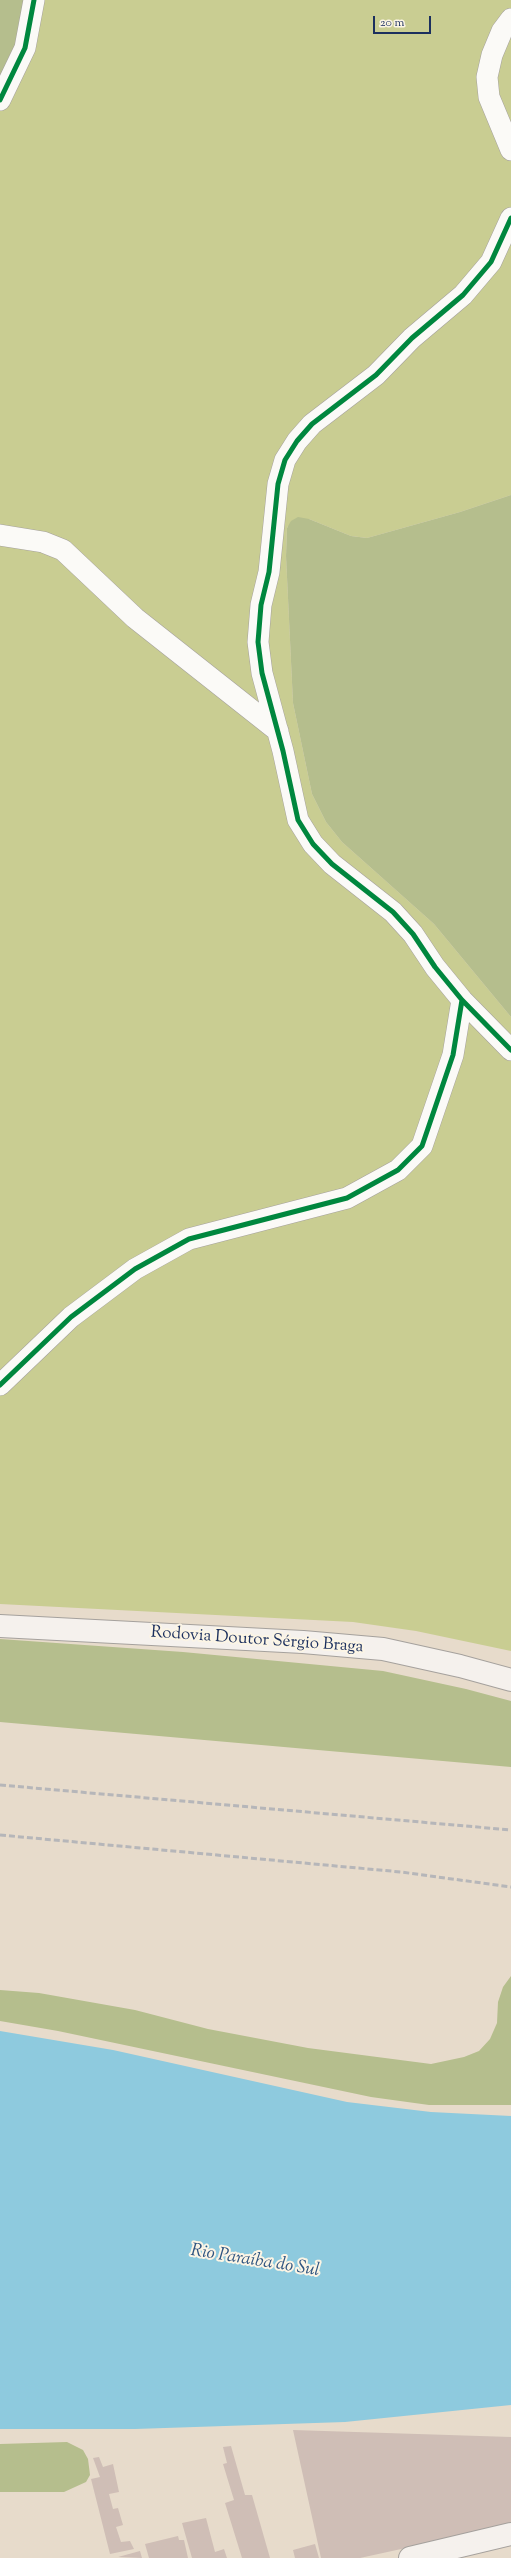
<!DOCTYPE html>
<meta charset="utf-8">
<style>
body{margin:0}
#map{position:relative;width:511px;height:2558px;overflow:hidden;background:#e7dbcb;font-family:"Sorts Mill Goudy",serif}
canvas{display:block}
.scale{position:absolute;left:373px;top:16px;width:58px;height:18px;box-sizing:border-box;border:2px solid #1b2f5e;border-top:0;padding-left:5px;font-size:12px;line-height:14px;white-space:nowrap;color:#1b2f5e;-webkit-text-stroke:3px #fcf5e5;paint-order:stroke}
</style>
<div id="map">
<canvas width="511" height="2558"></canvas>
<div class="scale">20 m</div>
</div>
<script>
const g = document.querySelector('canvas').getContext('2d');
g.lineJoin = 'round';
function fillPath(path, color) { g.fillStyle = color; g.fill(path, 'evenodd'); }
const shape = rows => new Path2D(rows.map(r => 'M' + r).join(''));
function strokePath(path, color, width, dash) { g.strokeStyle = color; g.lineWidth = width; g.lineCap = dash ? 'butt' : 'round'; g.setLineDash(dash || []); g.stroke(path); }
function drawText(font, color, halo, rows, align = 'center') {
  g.font = font + ' "Sorts Mill Goudy",serif'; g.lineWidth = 4; g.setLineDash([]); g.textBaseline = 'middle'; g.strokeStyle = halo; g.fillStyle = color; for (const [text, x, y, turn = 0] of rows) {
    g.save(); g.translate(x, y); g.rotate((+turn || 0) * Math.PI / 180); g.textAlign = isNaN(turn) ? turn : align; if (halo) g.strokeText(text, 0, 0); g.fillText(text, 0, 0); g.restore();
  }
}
const green = shape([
 [0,0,511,0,511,495,460,512,367,538,351,536,309,519,287,527,286,556,293,703,312,794,326,822,342,842,434,924,511,1017,511,1651,416,1631,353,1622,0,1604]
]);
const forest = shape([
 [0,0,24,0,15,51,0,79],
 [511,495,511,1017,434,924,342,842,326,822,312,794,293,703,286,556,287,528,291,521,298,517,309,519,351,536,367,538,460,512],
 [0,1639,183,1652,383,1671,466,1689,511,1701,511,1767,0,1722],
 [511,1976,511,2105,429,2105,371,2097,58,2031,0,2021,0,1990,39,1993,135,2010,208,2029,308,2048,431,2064,464,2057,479,2051,490,2039,497,2023,498,2002,503,1987],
 [67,2442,83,2450,88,2459,90,2475,86,2482,64,2492,0,2492,0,2444]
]);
const water = shape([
 [0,2031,113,2050,347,2102,431,2112,511,2116,511,2405,345,2422,135,2429,0,2429]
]);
const building = shape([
 [293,2430,511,2437,511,2525,360,2558,321,2558],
 [231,2446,245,2495,252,2495,270,2558,242,2558,225,2503,234,2500,223,2464,227,2463,223,2447],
 [99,2457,103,2467,113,2464,119,2492,109,2494,113,2509,118,2508,123,2525,116,2527,121,2542,130,2541,134,2549,110,2554,91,2479,100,2477,93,2458],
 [206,2518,215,2552,224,2549,227,2558,192,2558,182,2523],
 [178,2536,179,2540,184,2540,188,2558,149,2558,145,2544],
 [315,2544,319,2558,295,2558,293,2550],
 [140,2551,142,2558,118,2557]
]);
const minor = shape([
 [511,19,502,31,492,55,487,77,489,97,511,150],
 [0,100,25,48,34,0],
 [511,218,491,262,463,295,412,338,376,375,312,424,297,441,285,460,278,484,269,572,261,605,258,642,262,673,283,751,298,820,313,844,332,864,393,912,413,934,435,967,462,1000,511,1050],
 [0,535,43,542,63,550,135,618,278,731],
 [0,1385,71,1317,135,1269,189,1239,347,1198,398,1170,422,1146,453,1055,462,1000]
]);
const secondary = shape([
 [0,1626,303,1642,383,1649,460,1666,511,1680],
 [410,2558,511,2534]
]);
const rail = shape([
 [0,1785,511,1830],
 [0,1835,401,1872,511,1887]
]);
const cycleway = shape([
 [0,100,25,48,34,0],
 [511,218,491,262,463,295,412,338,376,375,312,424,297,441,285,460,278,484,269,572,261,605,258,642,262,673,283,751,298,820,313,844,332,864,393,912,413,934,435,967,462,1000,511,1050],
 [0,1385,71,1317,135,1269,189,1239,347,1198,398,1170,422,1146,453,1055,462,1000]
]);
const streetNames = [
 ["Rodovia Doutor Sérgio Braga",257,1641,4]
];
const waterNames = [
 ["Rio Paraíba do Sul",255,2262,9]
];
fillPath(green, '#c9cd92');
fillPath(forest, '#b5be8d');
fillPath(water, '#8ecade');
fillPath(building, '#cfbeb6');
strokePath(minor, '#a5a19d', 22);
strokePath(secondary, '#a5a19d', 24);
strokePath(minor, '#fbfaf7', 21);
strokePath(secondary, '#f5f1ed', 22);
strokePath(rail, '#b6b6b9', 3, [6, 3]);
strokePath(cycleway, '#00873e', 5);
drawText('17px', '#1b2f5e', '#fcf5e5', streetNames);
drawText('italic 18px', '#2e5480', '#fcf5e5', waterNames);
</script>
